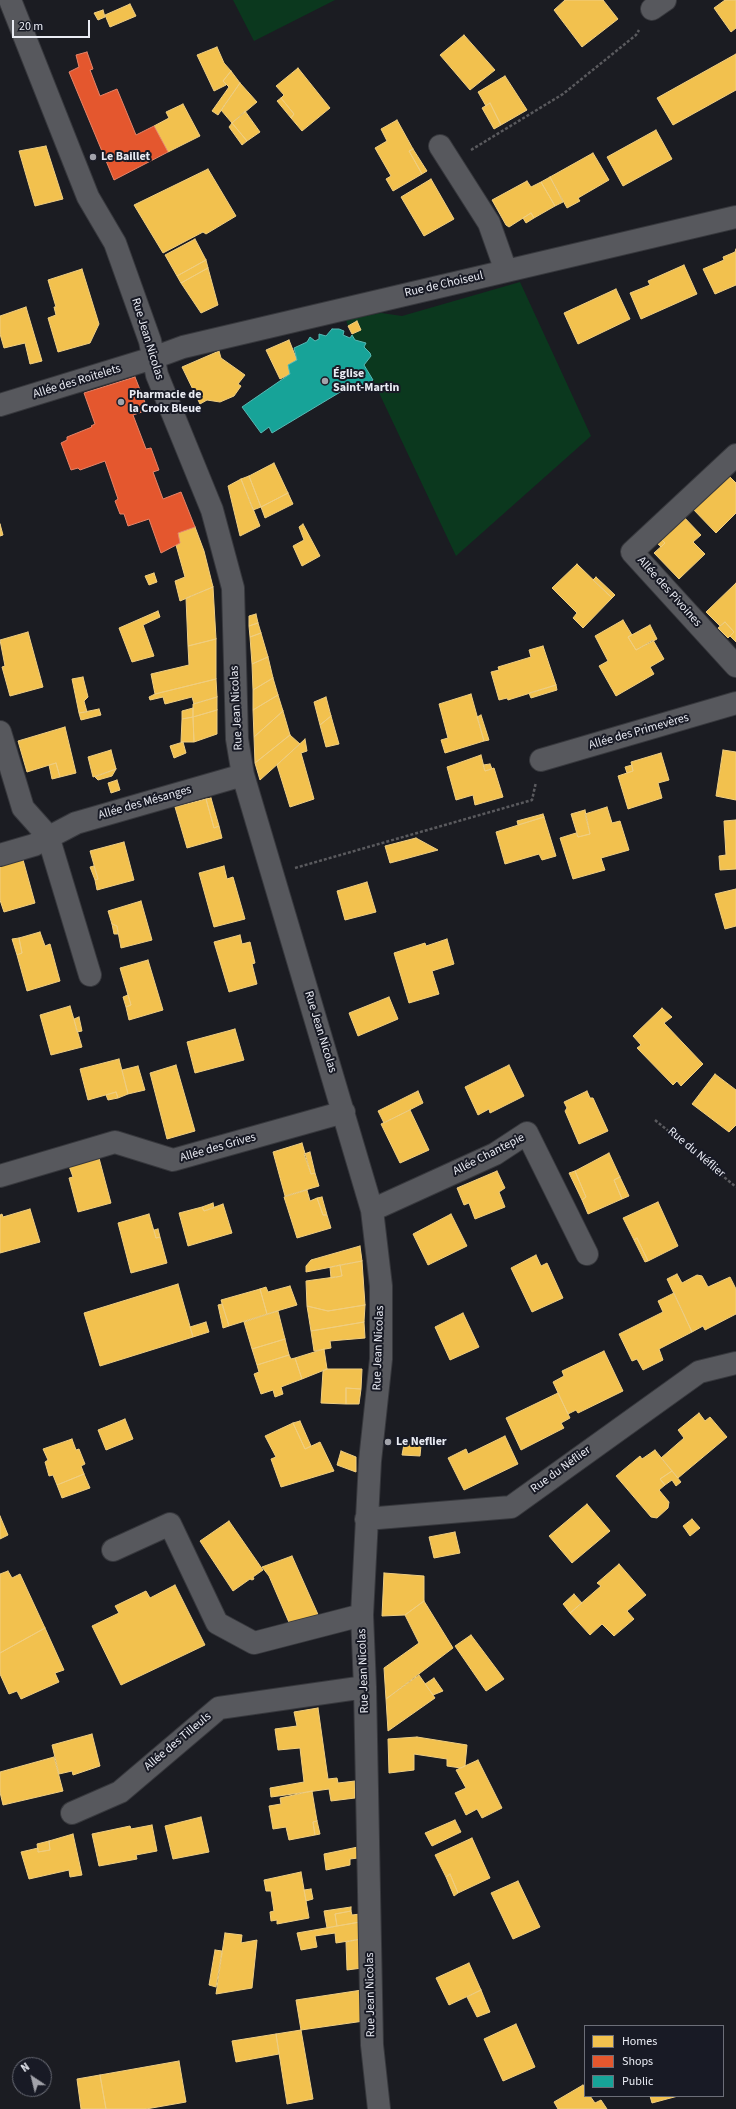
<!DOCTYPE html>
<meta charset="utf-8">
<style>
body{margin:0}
#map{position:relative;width:736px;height:2109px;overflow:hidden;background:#1b1c22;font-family:"Source Sans 3",sans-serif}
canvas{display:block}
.legend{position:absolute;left:584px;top:2025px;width:140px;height:72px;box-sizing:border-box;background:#181a25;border:1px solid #6c6e78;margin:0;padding:5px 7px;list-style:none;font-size:12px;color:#eaecf4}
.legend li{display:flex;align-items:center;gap:8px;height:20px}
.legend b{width:20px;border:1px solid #6c6e78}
.north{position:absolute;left:12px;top:2057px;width:40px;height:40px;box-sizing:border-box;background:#181a25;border:1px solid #6c6e78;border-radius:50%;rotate:325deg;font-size:11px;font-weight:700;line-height:16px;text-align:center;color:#eaecf4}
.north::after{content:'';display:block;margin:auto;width:14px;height:18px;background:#a2a3aa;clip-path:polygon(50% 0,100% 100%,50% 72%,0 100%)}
.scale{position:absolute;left:12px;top:20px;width:78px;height:18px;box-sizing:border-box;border:2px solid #eaecf4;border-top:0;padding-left:5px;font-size:12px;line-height:14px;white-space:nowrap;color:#eaecf4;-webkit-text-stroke:3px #181a25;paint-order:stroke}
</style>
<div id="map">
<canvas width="736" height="2109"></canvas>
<ul class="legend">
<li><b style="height:11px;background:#f2c14e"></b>Homes</li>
<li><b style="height:11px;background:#e4572e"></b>Shops</li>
<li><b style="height:11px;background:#17a398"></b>Public</li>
</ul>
<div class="north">N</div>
<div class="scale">20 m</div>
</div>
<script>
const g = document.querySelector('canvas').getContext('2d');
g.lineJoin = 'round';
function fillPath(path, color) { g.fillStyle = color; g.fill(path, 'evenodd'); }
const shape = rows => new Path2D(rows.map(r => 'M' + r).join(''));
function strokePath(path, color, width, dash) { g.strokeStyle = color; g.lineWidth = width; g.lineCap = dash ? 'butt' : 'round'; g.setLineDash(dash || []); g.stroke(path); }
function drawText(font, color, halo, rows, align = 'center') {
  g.font = font + ' "Source Sans 3",sans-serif'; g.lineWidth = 4; g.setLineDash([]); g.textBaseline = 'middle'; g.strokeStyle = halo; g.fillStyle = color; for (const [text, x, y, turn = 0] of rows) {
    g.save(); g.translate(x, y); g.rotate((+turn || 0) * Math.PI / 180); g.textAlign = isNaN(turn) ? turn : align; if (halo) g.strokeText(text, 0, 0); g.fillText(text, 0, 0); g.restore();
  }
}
const green = shape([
 [233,0,335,0,254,41],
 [520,282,591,436,456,556,373,380,364,365,371,356,364,347,366,343,355,340,352,335,361,330,357,322,348,326,346,320,381,313,402,316]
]);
const homes = shape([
 [565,0,603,0,618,19,582,47,554,10,565,0],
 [725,0,736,0,736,28,731,32,714,8,725,0],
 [130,4,136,16,110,27,105,15,130,4],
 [103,10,105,17,98,20,94,13,103,10],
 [464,35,495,70,470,90,440,55,464,35],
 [217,47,224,63,231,71,223,81,226,85,214,91,197,55,217,47],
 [736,54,736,90,673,125,657,98,736,54],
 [298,68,330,108,302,131,291,118,294,114,281,98,284,95,276,86,298,68],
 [231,71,240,83,218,115,212,111,229,87,223,81,231,71],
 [505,76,527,110,501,125,490,103,486,106,478,92,505,76],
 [240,83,257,102,232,123,221,110,240,83],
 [281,98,294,114,291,118,277,101,281,98],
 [490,103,501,125,494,129,482,108,490,103],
 [183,104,200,136,168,152,154,126,169,118,166,112,183,104],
 [245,111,260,132,247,141,232,123,245,111],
 [397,120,413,149,409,151,422,174,393,191,386,179,391,176,375,148,387,141,381,129,397,120],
 [232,123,247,141,242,145,229,127,232,123],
 [656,130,672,159,623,186,607,157,656,130],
 [46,146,63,199,35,206,19,151,46,146],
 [413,149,427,171,422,174,409,151,413,149],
 [593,153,609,180,578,198,580,201,567,208,550,177,593,153],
 [208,169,236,216,206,234,203,232,163,253,134,205,208,169],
 [550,177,563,202,555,206,541,182,550,177],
 [431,179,454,219,424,236,401,197,431,179],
 [527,181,531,187,541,182,555,206,534,218,531,213,509,227,506,225,492,200,527,181],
 [531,213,534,218,526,223,523,218,531,213],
 [195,239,206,260,177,276,165,255,195,239],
 [736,249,736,285,715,294,703,269,724,260,723,257,735,252,736,249],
 [206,260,208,268,181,283,177,276,206,260],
 [684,265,697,294,641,319,630,293,650,285,648,281,684,265],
 [208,268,218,305,201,313,181,283,208,268],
 [82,269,99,324,90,343,58,352,48,318,56,315,54,307,56,307,48,280,82,269],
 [616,289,630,319,578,344,564,313,616,289],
 [26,307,42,361,30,364,25,343,4,348,0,334,0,316,26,307],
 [357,321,361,330,352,334,348,326,357,321],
 [289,340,297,360,288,365,290,374,280,379,266,350,289,340],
 [219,351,221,358,245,375,238,384,241,386,234,396,220,402,207,400,200,404,182,367,219,351],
 [274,463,288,493,261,507,249,476,274,463],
 [727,474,736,483,736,513,716,533,692,508,727,474],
 [249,476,261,507,253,510,241,479,249,476],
 [241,479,260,526,240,536,228,486,241,479],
 [288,493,293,504,265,518,261,507,288,493],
 [682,515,701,535,693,542,705,554,679,579,654,553,665,543,658,536,682,515],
 [0,524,3,535,0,536,0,524],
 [303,524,320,556,302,566,293,546,304,540,299,527,303,524],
 [195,527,204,551,213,587,180,601,175,581,185,577,176,545,180,543,178,533,195,527],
 [660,538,665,543,661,547,656,542,660,538],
 [577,564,612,598,583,628,573,618,577,613,552,588,577,564],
 [154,573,157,582,149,585,145,576,154,573],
 [596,577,615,595,612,598,593,580,596,577],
 [736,583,736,642,730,636,734,632,725,622,720,626,706,612,736,583],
 [213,587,216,639,188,646,186,598,213,587],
 [158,611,160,617,143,625,154,656,132,662,119,628,158,611],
 [256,614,258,623,249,626,249,616,256,614],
 [623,620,632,635,628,637,636,650,653,640,664,659,650,667,654,674,616,696,599,666,608,661,595,636,623,620],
 [725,622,734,632,728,638,718,628,725,622],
 [258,623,261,633,250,637,249,626,258,623],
 [650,625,657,639,636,650,628,637,650,625],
 [28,632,43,687,10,696,2,667,5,666,0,640,28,632],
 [261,633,268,657,252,664,250,637,261,633],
 [216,639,216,679,155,694,151,674,189,665,188,646,216,639],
 [543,646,556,685,508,700,507,698,499,700,491,672,499,670,498,667,531,657,529,650,543,646],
 [268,657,273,678,253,690,252,664,268,657],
 [83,677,88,697,84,701,87,712,79,713,72,679,83,677],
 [273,678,278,695,253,710,253,690,273,678],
 [216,679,217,697,194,704,192,697,165,704,163,697,150,700,149,697,155,694,216,679],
 [556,685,557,690,531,698,529,693,556,685],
 [471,694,484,741,445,753,441,740,448,738,439,704,471,694],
 [278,695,283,711,254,737,253,710,278,695],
 [217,697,217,710,193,717,193,704,217,697],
 [326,697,331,716,320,725,314,702,326,697],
 [193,708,193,717,182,719,182,711,193,708],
 [99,709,101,715,81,720,79,713,99,709],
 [217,710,217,734,194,742,193,717,217,710],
 [283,711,290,735,255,763,254,737,283,711],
 [481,715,489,740,484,741,477,717,481,715],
 [331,716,339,744,326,747,320,725,331,716],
 [193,717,194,742,181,742,182,719,193,717],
 [65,727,76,773,60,777,56,763,27,772,18,741,65,727],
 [290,735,300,744,260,780,255,763,290,735],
 [305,739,307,751,301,753,314,799,290,807,277,765,305,739],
 [183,742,186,753,174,758,170,746,183,742],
 [111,750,116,769,93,777,88,757,111,750],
 [723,750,736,752,736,800,716,796,723,750],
 [661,753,669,780,658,783,662,798,628,809,618,776,633,771,631,762,661,753],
 [481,755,485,771,494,768,503,797,475,805,473,795,456,800,447,767,481,755],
 [56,763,60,777,52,779,49,765,56,763],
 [490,764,492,769,485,771,483,765,490,764],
 [632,765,633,771,627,773,625,767,632,765],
 [116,769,112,776,98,780,95,777,116,769],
 [117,780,120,790,111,793,108,783,117,780],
 [211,798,219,826,214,828,206,799,211,798],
 [206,799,214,828,219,826,222,838,187,848,175,807,206,799],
 [607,807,612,823,620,821,629,850,601,858,605,870,573,879,560,838,576,833,578,837,590,834,585,814,607,807],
 [585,810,590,834,578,837,571,814,585,810],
 [543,814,544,817,518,825,517,821,543,814],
 [544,817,556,856,542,860,539,854,505,864,496,832,544,817],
 [736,820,736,869,720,870,719,856,726,855,724,821,736,820],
 [416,838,438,850,390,863,385,846,416,838],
 [124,842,134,880,97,890,95,880,98,879,90,851,124,842],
 [22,856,35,903,4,912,0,900,0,862,22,856],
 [94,866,98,879,95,880,90,867,94,866],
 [224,866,227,879,233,877,245,919,214,927,199,873,224,866],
 [367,882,376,912,345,920,337,891,367,882],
 [736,889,736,926,725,929,715,894,736,889],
 [141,901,152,940,121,948,117,926,112,924,108,911,141,901],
 [112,924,117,926,118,934,114,934,112,924],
 [40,932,45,946,50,944,60,981,27,991,17,955,22,953,19,938,40,932],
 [240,935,242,944,250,942,255,963,252,964,257,984,229,992,214,942,240,935],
 [19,938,22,953,17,955,12,939,19,938],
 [447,939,454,964,432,971,439,994,409,1003,394,953,425,943,426,946,447,939],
 [148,960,163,1010,129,1020,126,1007,131,1005,120,968,148,960],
 [128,995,131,1005,126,1007,123,997,128,995],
 [389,997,398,1019,358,1036,349,1013,389,997],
 [70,1006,82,1047,51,1055,40,1015,70,1006],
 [662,1008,672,1017,664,1023,703,1064,681,1086,677,1081,673,1085,637,1048,641,1045,633,1036,662,1008],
 [79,1017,82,1031,77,1032,74,1019,79,1017],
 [235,1029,244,1060,195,1073,187,1042,235,1029],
 [119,1059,128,1094,118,1098,116,1092,88,1100,80,1069,119,1059],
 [176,1065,195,1131,167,1139,150,1073,176,1065],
 [509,1065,524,1096,490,1113,489,1109,478,1115,465,1087,509,1065],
 [138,1066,145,1090,128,1094,122,1070,138,1066],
 [715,1074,736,1090,736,1125,729,1132,692,1104,715,1074],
 [418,1091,423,1103,384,1123,378,1111,418,1091],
 [587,1091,590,1098,593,1098,608,1131,579,1144,565,1111,567,1108,564,1102,587,1091],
 [116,1092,118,1098,108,1100,106,1095,116,1092],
 [410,1110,429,1150,400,1163,381,1124,410,1110],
 [302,1143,311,1174,315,1173,319,1186,285,1196,273,1152,302,1143],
 [310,1152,315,1173,311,1174,304,1154,310,1152],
 [609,1153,620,1177,614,1180,622,1199,588,1214,582,1200,586,1197,575,1171,609,1153],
 [99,1158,111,1203,78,1212,69,1178,73,1177,69,1166,99,1158],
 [497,1171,505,1188,499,1192,505,1207,475,1219,469,1203,464,1205,457,1188,497,1171],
 [575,1171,586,1197,582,1200,569,1173,575,1171],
 [620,1177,629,1196,622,1199,614,1180,620,1177],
 [307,1190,310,1201,317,1198,323,1215,327,1215,331,1228,297,1238,284,1197,307,1190],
 [322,1197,327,1215,323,1215,317,1198,322,1197],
 [658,1202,678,1246,648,1261,637,1238,634,1240,623,1218,658,1202],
 [213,1203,214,1208,204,1211,202,1207,213,1203],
 [223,1204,232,1233,188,1246,179,1213,202,1207,204,1211,223,1204],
 [30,1209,40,1242,0,1253,0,1215,2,1214,3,1217,30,1209],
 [149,1214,156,1238,160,1237,167,1263,131,1273,118,1223,149,1214],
 [451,1214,467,1246,428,1265,413,1234,451,1214],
 [158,1229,160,1237,156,1238,154,1230,158,1229],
 [637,1238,648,1261,645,1262,634,1240,637,1238],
 [360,1246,362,1261,306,1272,306,1266,311,1260,360,1246],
 [536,1255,541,1266,547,1263,563,1298,532,1312,511,1268,536,1255],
 [362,1261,365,1305,328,1311,307,1306,306,1281,342,1276,340,1265,362,1261],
 [340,1265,342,1276,331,1278,330,1267,340,1265],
 [677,1274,682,1283,697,1275,702,1276,708,1287,730,1277,736,1289,736,1314,705,1330,703,1326,692,1332,667,1279,677,1274],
 [178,1284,193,1337,100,1366,84,1313,178,1284],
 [290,1286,297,1305,267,1314,260,1289,266,1287,268,1292,290,1286],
 [260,1289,267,1314,229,1326,221,1300,260,1289],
 [674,1293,692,1332,659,1349,663,1360,643,1370,637,1359,632,1361,619,1334,663,1312,658,1301,674,1293],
 [222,1304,229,1326,223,1328,218,1305,222,1304],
 [365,1305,364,1322,311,1331,307,1306,328,1311,365,1305],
 [278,1311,285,1339,252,1349,244,1322,278,1311],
 [463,1313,479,1347,450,1360,435,1327,463,1313],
 [206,1322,209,1332,193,1337,190,1327,206,1322],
 [364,1322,365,1338,330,1341,331,1348,314,1351,311,1331,364,1322],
 [285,1339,289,1355,257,1365,252,1349,285,1339],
 [324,1349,327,1369,302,1379,295,1358,324,1349],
 [604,1351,623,1391,578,1413,576,1410,568,1414,553,1382,564,1376,562,1371,604,1351],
 [289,1355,291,1359,295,1358,302,1379,281,1387,283,1394,275,1397,273,1390,261,1394,254,1374,259,1372,257,1365,289,1355],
 [327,1369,362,1369,361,1389,346,1388,346,1404,321,1403,323,1371,327,1369],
 [346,1388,361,1389,359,1404,346,1404,346,1388],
 [558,1393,570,1418,561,1423,564,1428,521,1450,506,1418,558,1393],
 [699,1413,705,1421,710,1417,727,1437,678,1478,661,1458,684,1438,678,1430,699,1413],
 [125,1419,133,1439,106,1450,98,1430,125,1419],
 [300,1421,311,1446,305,1449,293,1423,300,1421],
 [293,1423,305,1449,320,1442,334,1471,281,1487,271,1459,276,1457,265,1436,293,1423],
 [505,1436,518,1464,464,1490,448,1458,466,1449,468,1454,505,1436],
 [72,1439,76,1450,79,1449,85,1464,81,1466,84,1474,57,1485,53,1475,49,1476,45,1462,48,1460,43,1449,72,1439],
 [404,1444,421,1445,420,1456,402,1455,404,1444],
 [655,1450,672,1471,660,1479,665,1485,659,1490,669,1502,668,1508,657,1518,651,1517,616,1476,640,1456,642,1459,655,1450],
 [341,1451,356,1457,356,1472,337,1465,341,1451],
 [672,1471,681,1482,676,1486,672,1480,665,1485,660,1479,672,1471],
 [84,1474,90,1488,62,1498,57,1485,84,1474],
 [587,1504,610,1531,572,1563,549,1536,587,1504],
 [0,1516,8,1535,0,1539,0,1516],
 [692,1519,700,1528,690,1536,683,1526,692,1519],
 [229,1521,263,1570,253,1577,254,1579,252,1580,250,1579,233,1591,200,1541,229,1521],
 [455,1532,460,1553,434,1558,429,1537,455,1532],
 [292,1556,320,1619,291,1627,269,1576,262,1567,292,1556],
 [619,1564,646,1595,627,1611,634,1619,614,1636,602,1624,590,1635,570,1613,601,1586,597,1583,619,1564],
 [8,1571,12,1578,20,1574,45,1628,0,1653,0,1574,8,1571],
 [384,1573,424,1576,424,1601,405,1615,382,1616,384,1573],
 [175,1585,205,1645,121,1685,92,1626,119,1613,115,1606,146,1591,150,1598,175,1585],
 [574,1594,582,1603,570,1613,563,1604,574,1594],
 [424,1601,453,1648,386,1699,384,1668,419,1643,405,1615,424,1601],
 [45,1628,64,1670,55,1673,59,1682,21,1699,17,1691,9,1694,0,1674,0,1653,45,1628],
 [471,1635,504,1679,486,1691,455,1646,471,1635],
 [419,1675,435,1698,388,1731,386,1699,419,1675],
 [434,1678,443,1691,433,1695,425,1684,434,1678],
 [318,1708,328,1779,337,1778,338,1783,355,1781,355,1798,331,1801,329,1789,271,1797,270,1788,304,1782,300,1748,278,1750,275,1729,297,1726,294,1712,318,1708],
 [92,1734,100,1766,73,1775,72,1771,59,1774,52,1745,92,1734],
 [417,1737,467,1745,465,1766,461,1768,447,1766,447,1759,414,1754,414,1770,389,1773,388,1739,417,1737],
 [54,1757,63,1791,3,1805,0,1792,0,1772,54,1757],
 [478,1760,502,1808,482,1818,477,1809,466,1815,455,1793,466,1788,456,1770,478,1760],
 [312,1791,317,1821,313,1822,315,1835,289,1840,286,1827,273,1829,269,1806,281,1804,280,1798,312,1791],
 [201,1817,209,1852,173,1859,165,1826,201,1817],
 [455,1820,461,1832,432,1846,425,1833,455,1820],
 [317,1821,320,1834,315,1835,313,1822,317,1821],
 [152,1825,157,1851,136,1855,137,1859,99,1866,92,1834,130,1826,131,1829,152,1825],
 [73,1834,82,1875,70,1877,69,1870,29,1879,21,1852,38,1848,38,1852,50,1850,49,1841,73,1834],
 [472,1838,490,1878,458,1893,450,1874,446,1877,435,1855,472,1838],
 [49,1841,50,1850,38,1852,37,1844,49,1841],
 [358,1847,358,1858,350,1859,350,1865,326,1870,324,1854,358,1847],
 [301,1872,309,1918,277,1924,277,1920,271,1921,270,1912,274,1911,271,1891,266,1891,264,1880,301,1872],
 [450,1874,458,1893,454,1896,446,1877,450,1874],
 [518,1881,540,1927,513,1939,491,1893,518,1881],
 [311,1889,313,1899,306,1901,304,1890,311,1889],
 [351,1907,351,1911,335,1914,337,1926,327,1928,324,1911,351,1907],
 [351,1911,352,1915,360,1914,360,1922,337,1926,335,1914,351,1911],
 [360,1922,361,1939,336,1943,335,1933,315,1936,317,1947,301,1950,297,1933,360,1922],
 [225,1933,242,1935,241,1943,257,1940,252,1988,216,1994,225,1933],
 [361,1939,362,1968,347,1970,346,1942,361,1939],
 [215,1950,222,1951,216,1987,209,1985,215,1950],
 [469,1963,481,1990,449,2005,436,1978,469,1963],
 [362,1990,364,2021,301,2030,296,2000,362,1990],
 [481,1990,490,2012,477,2017,467,1997,481,1990],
 [516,2024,535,2067,503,2081,484,2039,516,2024],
 [301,2030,313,2099,287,2104,276,2034,301,2030],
 [276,2034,279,2054,236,2062,232,2041,276,2034],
 [179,2061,186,2102,146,2109,106,2109,100,2075,179,2061],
 [100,2075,106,2109,81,2109,77,2079,100,2075],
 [583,2085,585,2088,585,2096,590,2096,595,2103,601,2100,607,2109,558,2109,554,2102,583,2085],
 [650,2096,678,2096,652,2103,650,2096]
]);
const shops = shape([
 [87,52,93,69,90,70,100,96,117,89,136,135,154,126,168,152,114,180,69,72,79,67,76,55,87,52],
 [135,377,148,410,133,415,146,449,151,448,159,470,153,472,163,499,181,492,195,527,178,533,180,543,161,553,149,519,128,526,124,514,120,514,115,501,118,499,105,461,80,470,78,468,71,470,61,443,67,440,67,437,92,427,91,426,95,424,84,393,135,377]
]);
const public = shape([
 [332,329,339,329,344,331,343,335,350,338,352,335,355,340,366,343,364,347,370,353,371,356,364,365,373,380,361,388,357,382,272,433,269,427,261,433,242,407,290,374,288,365,297,360,294,348,307,342,310,337,315,341,319,339,319,334,326,336,332,329]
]);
const path = shape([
 [471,150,563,94,636,35,639,30],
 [295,868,532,800,536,782],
 [655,1120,736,1187]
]);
const minor = shape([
 [10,0,88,197,115,243,150,341,157,375,212,510,233,588,237,739,243,775,372,1210,381,1286,381,1359,370,1461,362,1615,365,1687,372,2045,379,2109],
 [652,9,665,0],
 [440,146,489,223,506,271],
 [0,405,153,358,183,347,736,217],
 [736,455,632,552,736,666],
 [0,732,23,808,48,836,90,975],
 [541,760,736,703],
 [0,855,34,845,76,823,243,775],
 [0,1176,115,1142,173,1160,344,1112],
 [372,1210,495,1154,527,1133,587,1254],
 [366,1519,511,1507,699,1372,736,1363],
 [113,1550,170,1524,217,1623,254,1643,362,1615],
 [72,1813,120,1792,219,1708,365,1687]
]);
const markers = [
 [93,157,4,"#a2a3aa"],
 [325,381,4,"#a2a3aa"],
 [121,402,4,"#a2a3aa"],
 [388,1442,4,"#a2a3aa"]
];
const poiNames = [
 ["Le Baillet",101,157],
 ["Église",333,374],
 ["Saint-Martin",333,388],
 ["Pharmacie de",129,395],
 ["la Croix Bleue",129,409],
 ["Le Neflier",396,1442]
];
const streetNames = [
 ["Rue de Choiseul",444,285,-13],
 ["Rue Jean Nicolas",147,339,73],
 ["Allée des Roitelets",77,382,-17],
 ["Allée des Pivoines",669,592,48],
 ["Rue Jean Nicolas",237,708,-93],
 ["Allée des Primevères",639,732,-16],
 ["Allée des Mésanges",145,803,-16],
 ["Rue Jean Nicolas",320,1032,73],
 ["Allée des Grives",218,1148,-16],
 ["Rue du Néflier",696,1153,40],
 ["Allée Chantepie",489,1155,-27],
 ["Rue Jean Nicolas",379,1348,-88],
 ["Rue du Néflier",561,1470,-36],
 ["Rue Jean Nicolas",364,1671,-92],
 ["Allée des Tilleuls",178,1742,-40],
 ["Rue Jean Nicolas",371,1995,-91]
];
fillPath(green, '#0b381e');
fillPath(homes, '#f2c14e');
strokePath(homes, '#f0ce80', 1);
fillPath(shops, '#e4572e');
strokePath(shops, '#e68469', 1);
fillPath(public, '#17a398');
strokePath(public, '#56b9b4', 1);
strokePath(minor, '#37383d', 24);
strokePath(path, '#5a5a5e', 2.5, [3, 2]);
strokePath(minor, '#57585d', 22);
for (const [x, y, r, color] of markers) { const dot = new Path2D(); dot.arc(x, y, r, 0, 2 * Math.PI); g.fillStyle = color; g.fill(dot); strokePath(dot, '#181a25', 1.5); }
drawText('bold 12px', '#eaecf4', '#181a25', poiNames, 'left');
drawText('12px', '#eaecf4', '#181a25', streetNames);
</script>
